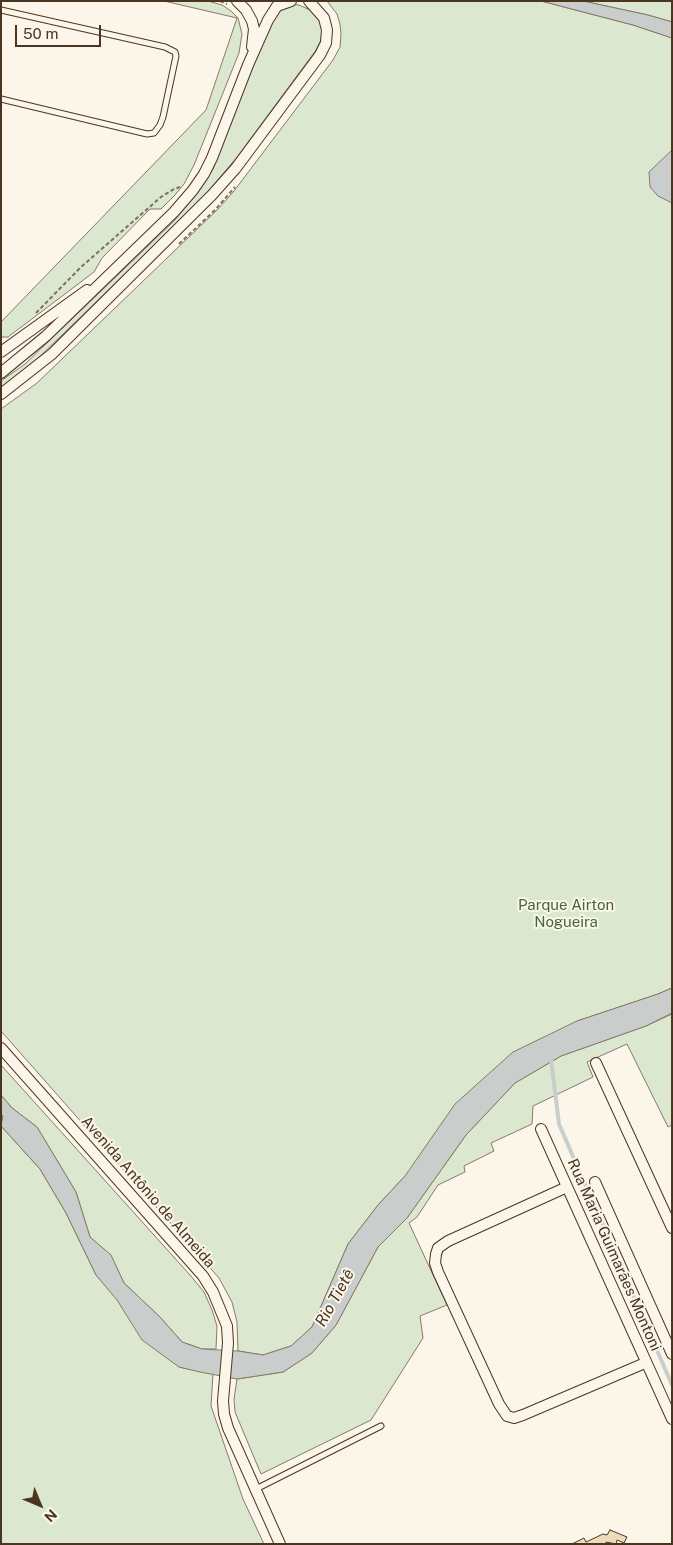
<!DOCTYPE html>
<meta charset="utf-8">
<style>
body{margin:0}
#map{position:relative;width:673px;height:1545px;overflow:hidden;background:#fbf6e9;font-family:"Public Sans",sans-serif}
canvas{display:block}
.frame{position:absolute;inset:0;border:2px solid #4a3520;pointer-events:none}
.north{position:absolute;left:15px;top:1480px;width:50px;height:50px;-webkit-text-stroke:4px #fbf6e9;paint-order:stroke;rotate:135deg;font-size:14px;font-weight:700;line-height:20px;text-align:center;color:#4a3520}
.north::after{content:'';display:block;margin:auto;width:18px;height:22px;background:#4a3520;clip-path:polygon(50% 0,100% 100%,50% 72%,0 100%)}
.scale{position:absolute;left:15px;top:25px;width:86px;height:22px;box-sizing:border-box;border:2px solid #4a3520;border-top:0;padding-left:6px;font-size:15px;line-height:18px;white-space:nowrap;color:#4a3520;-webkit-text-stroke:4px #fbf6e9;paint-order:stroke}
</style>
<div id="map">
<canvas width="673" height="1545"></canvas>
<div class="frame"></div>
<div class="north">N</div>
<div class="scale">50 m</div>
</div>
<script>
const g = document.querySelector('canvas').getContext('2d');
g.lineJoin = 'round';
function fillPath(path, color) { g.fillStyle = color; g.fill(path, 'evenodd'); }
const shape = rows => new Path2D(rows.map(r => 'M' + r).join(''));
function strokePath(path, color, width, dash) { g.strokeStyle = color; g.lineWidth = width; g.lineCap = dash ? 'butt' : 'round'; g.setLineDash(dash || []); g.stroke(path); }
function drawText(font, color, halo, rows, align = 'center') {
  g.font = font + ' "Public Sans",sans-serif'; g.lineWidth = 4; g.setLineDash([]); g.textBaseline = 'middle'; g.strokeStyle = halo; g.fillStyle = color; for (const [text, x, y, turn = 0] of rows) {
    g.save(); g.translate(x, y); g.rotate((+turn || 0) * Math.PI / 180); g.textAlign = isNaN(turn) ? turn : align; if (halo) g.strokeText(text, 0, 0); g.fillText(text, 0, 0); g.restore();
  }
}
const green = shape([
 [164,1,208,1,222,5,231,11,238,18,242,34,239,53,194,165,184,184,175,195,161,209,150,209,102,258,94,272,8,337,1,337,1,322,206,110,237,18,164,1],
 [327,1,541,1,633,25,672,38,672,988,658,994,577,1021,405,1176,378,1205,348,1244,312,1327,291,1346,263,1355,238,1351,237,1322,232,1302,219,1278,1,1031,1,409,37,383,218,209,234,191,333,60,340,47,341,34,340,24,337,14,327,1],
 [583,1,672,1,672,22,648,15,583,1],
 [289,4,299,5,310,10,318,18,322,27,321,40,316,50,237,157,201,200,27,369,1,388,1,381,25,364,174,221,195,196,213,169,270,22,275,13,289,4],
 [672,1014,672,1125,668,1127,627,1044,587,1062,593,1077,533,1106,532,1124,491,1143,494,1151,464,1166,465,1172,438,1185,417,1217,409,1223,447,1305,420,1316,423,1338,371,1420,261,1474,235,1412,234,1399,237,1379,283,1372,312,1353,336,1325,378,1247,407,1218,466,1135,515,1083,561,1056,646,1026,672,1014],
 [1,1065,190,1275,204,1292,212,1310,217,1326,216,1349,202,1349,182,1342,160,1317,124,1283,110,1255,90,1237,76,1192,37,1127,12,1108,1,1095,1,1065],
 [1,1114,3,1116,1,1126,40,1169,66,1213,96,1275,179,1367,213,1374,211,1406,243,1499,264,1544,1,1544,1,1114]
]);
const water = shape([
 [541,1,583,1,648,15,672,22,672,38,633,25,541,1],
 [672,150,672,203,658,196,650,187,649,172,672,150],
 [672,988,672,1013,646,1026,561,1056,515,1083,466,1135,407,1218,378,1247,336,1325,312,1353,283,1372,237,1379,200,1372,179,1367,142,1340,117,1300,96,1275,66,1213,40,1169,1,1126,3,1116,1,1114,1,1095,12,1108,37,1127,76,1192,90,1237,111,1255,124,1283,160,1317,182,1342,202,1349,238,1351,263,1355,291,1346,312,1327,348,1244,378,1205,405,1176,455,1104,513,1052,577,1021,658,994,672,988]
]);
const stream = shape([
 [551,1059,559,1124,672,1385]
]);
const building = shape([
 [610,1530,627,1537,624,1543,617,1540,616,1544,606,1542,606,1544,572,1544,584,1538,586,1542,603,1534,607,1535,610,1530]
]);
const path = shape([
 [220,1,227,4],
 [179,244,215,210,235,187],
 [36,313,81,267,161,197,174,189,180,187]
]);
const service = shape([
 [1,10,165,47,175,52,176,56,163,117,160,125,154,133,147,134,1,99],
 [256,1489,381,1426]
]);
const minor = shape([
 [237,1,246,10,252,21,254,29,252,47],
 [1,352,87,290],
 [1,373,46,336,174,212,193,190,204,174,212,158,248,65,268,20,277,6,291,1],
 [1,394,52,354,212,195,236,168,320,55,326,43,327,30,324,18,309,1],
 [1,1048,203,1276,213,1292,227,1326,228,1343,223,1401,224,1414,228,1428,280,1544],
 [596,1063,672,1228],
 [541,1129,672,1419],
 [595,1182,672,1354],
 [567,1187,448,1241,438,1248,436,1254,435,1263,438,1272,499,1404,507,1416,514,1418,523,1415,645,1363]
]);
const parkNames = [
 ["Parque Airton",566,905],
 ["Nogueira",566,922]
];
const streetNames = [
 ["Avenida Antônio de Almeida",148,1192,49],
 ["Rua Maria Guimarães Montoni",614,1255,66]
];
const waterNames = [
 ["Rio Tietê",335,1298,-61]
];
fillPath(green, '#dce7d0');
strokePath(green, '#887966', 1);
fillPath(water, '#c9cecd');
strokePath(water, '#887966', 1);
strokePath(stream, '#c9cecd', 4);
fillPath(building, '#ecdcbc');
strokePath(building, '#4a3520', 1);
strokePath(service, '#4a3520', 7);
strokePath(minor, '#4a3520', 12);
strokePath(path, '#7f6f5c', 2, [4, 2.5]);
strokePath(service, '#fbf6e9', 5);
strokePath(minor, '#fbf6e9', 10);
drawText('15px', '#436837', '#fbf6e9', parkNames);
drawText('15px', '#4a3520', '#fbf6e9', streetNames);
drawText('italic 16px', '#4a3520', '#fbf6e9', waterNames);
</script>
